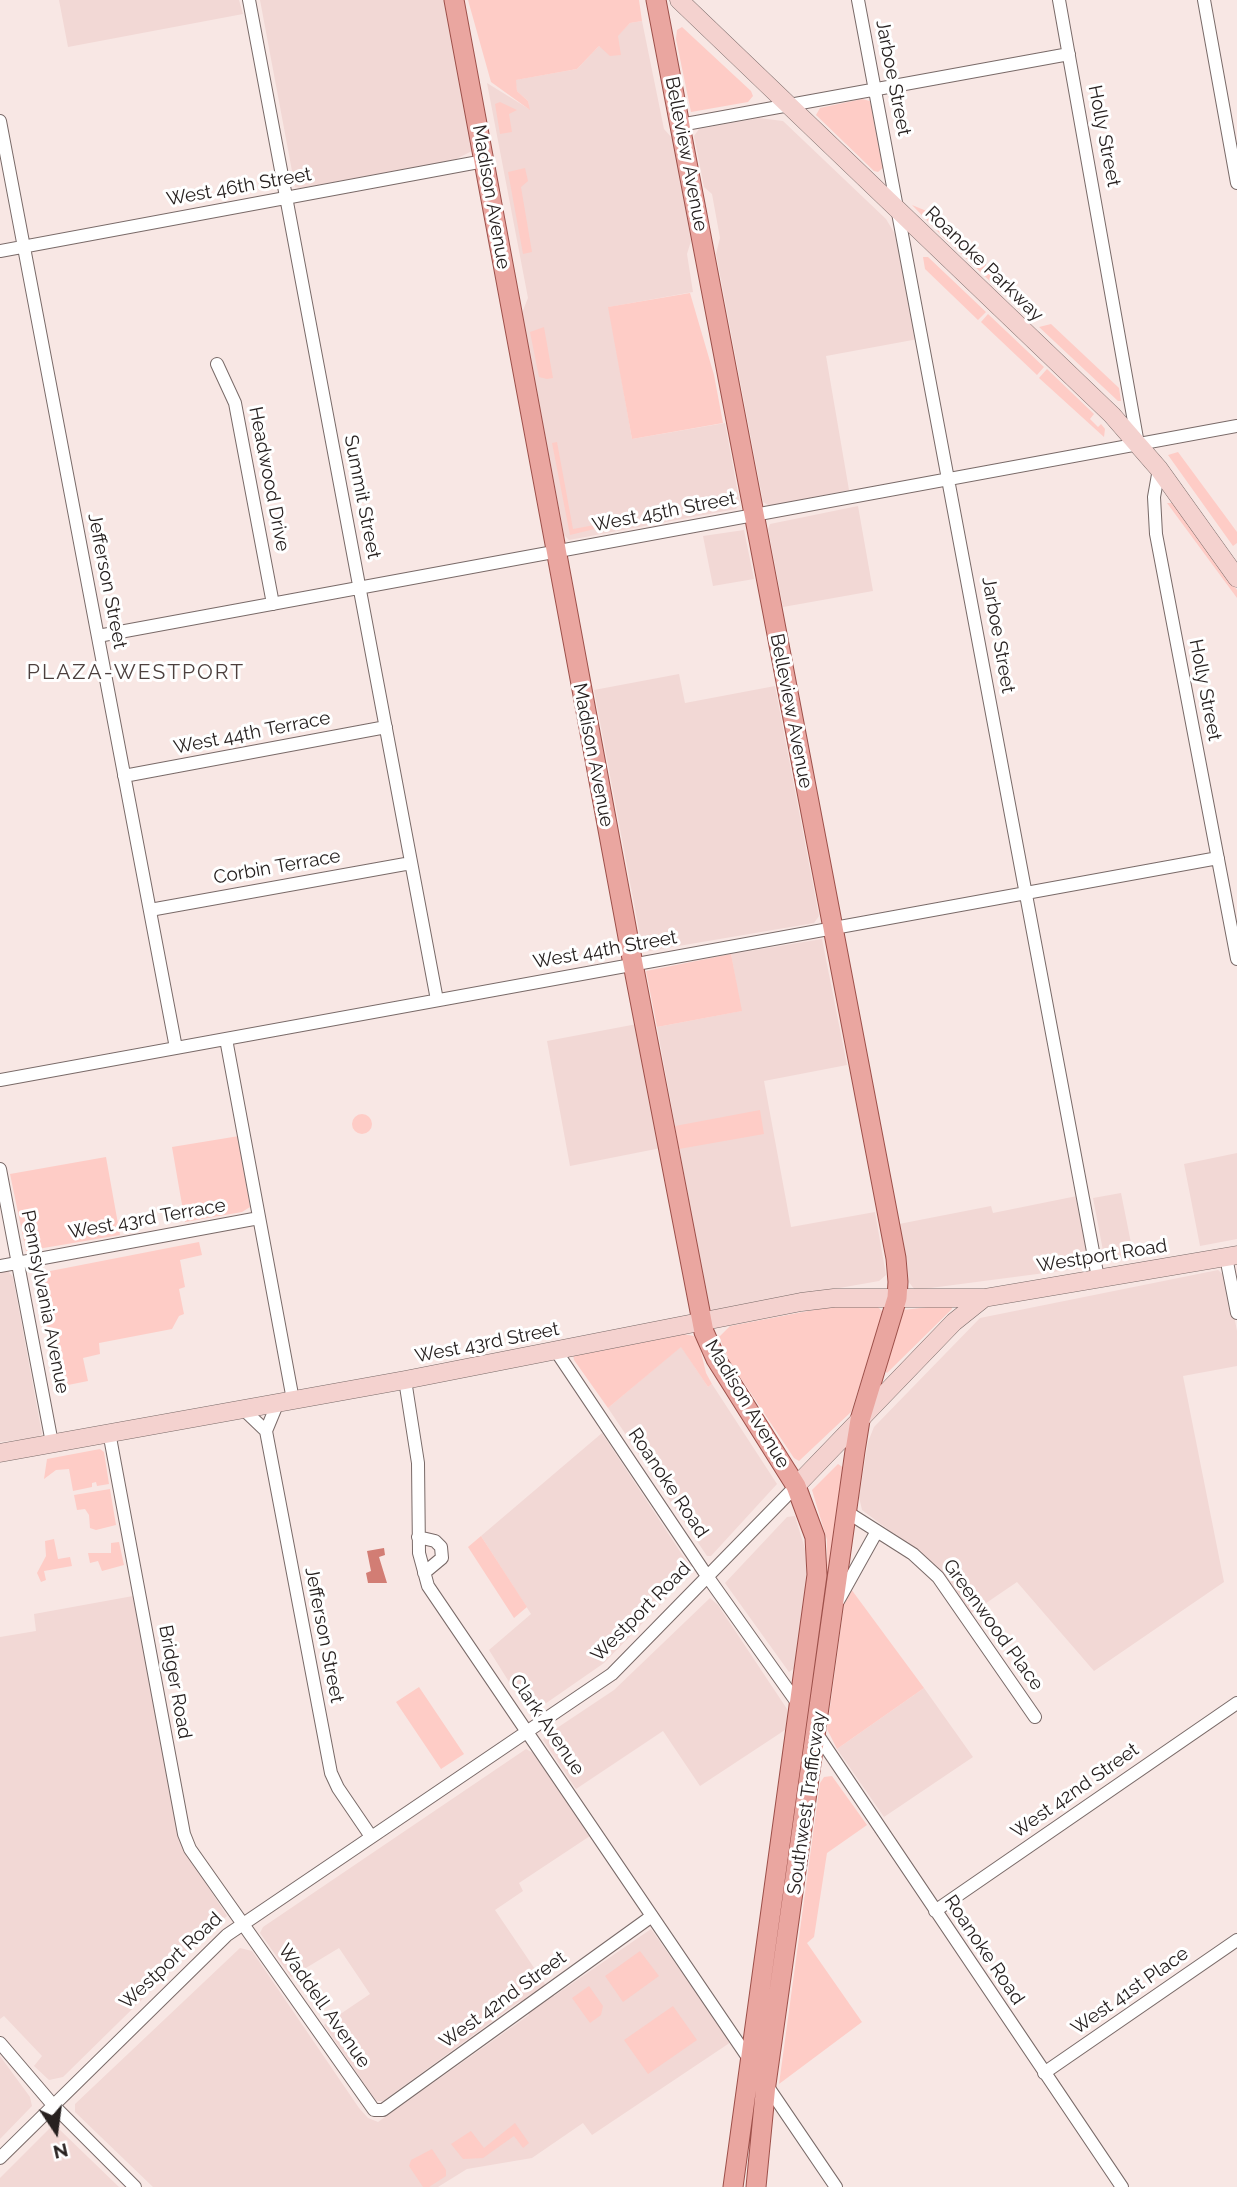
<!DOCTYPE html>
<style>
body{margin:0}
#map{position:relative;width:1237px;height:2187px;overflow:hidden;background:#f8e7e4;font-family:Raleway,sans-serif}
canvas{display:block}
.north{position:absolute;left:21px;top:2096px;width:70px;height:70px;-webkit-text-stroke:5px #fff;paint-order:stroke;rotate:167deg;font-size:19px;font-weight:700;line-height:28px;text-align:center;color:#272120}
.north::after{content:'';display:block;margin:auto;width:24px;height:32px;background:#272120;clip-path:polygon(50% 0,100% 100%,50% 72%,0 100%)}
</style>
<div id="map">
<canvas width="1237" height="2187"></canvas>
<div class="north">N</div>
</div>
<script>
const g = document.querySelector('canvas').getContext('2d');
g.lineJoin = 'round';
function fillPath(path, color) { g.fillStyle = color; g.fill(path, 'evenodd'); }
const shape = rows => new Path2D(rows.map(r => 'M' + r).join(''));
function strokePath(path, color, width, dash) { g.strokeStyle = color; g.lineWidth = width; g.lineCap = dash ? 'butt' : 'round'; g.setLineDash(dash || []); g.stroke(path); }
function drawText(font, color, halo, rows, align = 'center') {
  g.font = font + ' Raleway,sans-serif'; g.lineWidth = 6; g.setLineDash([]); g.textBaseline = 'middle'; g.strokeStyle = halo; g.fillStyle = color; for (const [text, x, y, turn = 0] of rows) {
    g.save(); g.translate(x, y); g.rotate((+turn || 0) * Math.PI / 180); g.textAlign = isNaN(turn) ? turn : align; if (halo) g.strokeText(text, 0, 0); g.fillText(text, 0, 0); g.restore();
  }
}
const built = shape([
 [59,0,239,0,243,14,68,47],
 [260,0,446,0,472,151,454,160,301,188,295,187],
 [642,21,664,129,672,138,675,149,691,241,687,254,693,292,609,307,632,439,725,423,740,504,736,509,569,540,564,535,522,313,528,298,487,83,529,109,528,101,517,91,515,80,577,69,599,46,620,54,617,36,630,23],
 [759,118,783,121,886,219,895,234,918,339,826,356,849,490,770,506,763,502,716,254,720,238,712,194,704,187,694,136,699,129],
 [858,506,873,591,783,607,768,529,770,524],
 [744,530,754,579,713,586,703,536],
 [679,674,685,703,775,686,819,916,814,923,643,952,594,690],
 [822,939,847,1065,764,1081,791,1227,875,1212,886,1275,879,1281,709,1311,657,1027,741,1011,731,954],
 [637,1024,661,1148,570,1166,547,1041],
 [1237,1153,1237,1239,1200,1246,1184,1164],
 [1121,1193,1134,1258,1111,1262,1104,1256,1093,1198],
 [1077,1196,1089,1260,1088,1265,1083,1268,915,1290,908,1281,899,1224,991,1206,993,1213],
 [1218,1270,1227,1278,1237,1331,1237,1366,1183,1376,1224,1582,1094,1671,1017,1582,970,1614,933,1563,862,1510,859,1497,868,1442,874,1427,980,1318],
 [8,1271,13,1277,42,1434,36,1438,0,1442,0,1273],
 [681,1346,708,1387,712,1384,777,1484,711,1556,707,1556,608,1408],
 [602,1433,693,1571,604,1663,542,1706,528,1707,521,1701,489,1650,531,1614,481,1536],
 [795,1516,805,1549,808,1576,796,1667,789,1672,725,1583,787,1517],
 [133,1596,176,1818,188,1856,227,1916,63,2077,49,2080,34,2066,42,2056,4,2016,0,2019,0,1637,36,1631,34,1614],
 [710,1598,718,1605,787,1709,788,1728,700,1786,663,1731,576,1789,543,1740,545,1736,614,1690],
 [924,1688,973,1757,884,1817,837,1749],
 [526,1749,533,1753,590,1836,519,1883,523,1891,495,1910,545,1984,554,1996,651,1929,731,2042,592,2135,583,2123,532,2158,467,2169,438,2187,153,2187,75,2112,75,2104,240,1948,252,1951,359,2108,368,2118,378,2122,529,2015,520,2001,383,2101,376,2101,324,2025,370,1994,339,1948,291,1977,260,1933,263,1927],
 [0,2056,30,2097,32,2106,0,2139],
 [50,2128,59,2129,119,2187,0,2187,0,2178]
]);
const green = shape([
 [468,0,639,0,642,21,630,23,618,36,621,55,610,56,599,46,577,69,516,80,517,91,528,101,530,110,491,82],
 [682,27,751,91,753,96,748,102,691,112,676,39,677,30],
 [862,99,870,101,872,105,884,167,878,172,874,171,816,115,820,108],
 [500,102,517,110,509,114,512,132,500,134,495,104],
 [525,168,528,181,521,187,532,252,523,254,508,172],
 [912,205,929,212,955,235,948,242],
 [957,238,1019,295,1012,302,951,244],
 [923,257,928,257,986,312,978,320,925,269],
 [690,293,714,375,723,423,632,439,608,307],
 [988,314,1044,367,1037,375,981,322],
 [1051,324,1119,388,1121,401,1118,401,1039,327],
 [544,327,553,378,547,379,539,377,530,332],
 [1047,369,1094,414,1090,419,1098,427,1101,424,1105,429,1104,437,1039,378],
 [557,442,573,529,611,522,611,525,570,535,552,443],
 [1178,452,1237,532,1237,543,1233,546,1168,455],
 [1167,503,1174,503,1237,590,1237,598],
 [731,954,742,1011,657,1027,646,971],
 [760,1110,764,1134,679,1149,675,1126],
 '352 1124a10 10 0 1 1 20 0a10 10 0 1 1-20 0Z',
 [239,1136,250,1207,242,1212,185,1222,172,1147],
 [106,1157,120,1235,26,1251,10,1174],
 [199,1242,202,1255,180,1260,185,1287,179,1289,184,1314,179,1316,172,1329,99,1343,100,1354,83,1358,88,1381,58,1387,37,1277,40,1273],
 [951,1304,952,1309,887,1373,884,1370,904,1310],
 [834,1306,877,1306,882,1311,882,1316,851,1412,799,1461,794,1458,730,1362,719,1337,730,1326],
 [683,1334,694,1336,699,1344,706,1373,712,1384,708,1387,681,1347,608,1408,574,1360,573,1355],
 [100,1449,104,1452,109,1484,97,1486,96,1482,92,1483,92,1487,73,1491,69,1469,56,1470,44,1479,47,1459],
 [838,1464,844,1468,827,1589,827,1540,812,1490],
 [110,1489,116,1525,96,1530,90,1528,89,1515,85,1509,77,1510,74,1495],
 [481,1536,527,1607,514,1618,468,1547],
 [54,1539,58,1559,70,1557,72,1566,44,1571,46,1580,41,1582,37,1573,46,1556,45,1541],
 [119,1542,124,1565,102,1571,98,1561,90,1563,88,1553,111,1553,111,1543],
 [851,1589,924,1688,837,1749,827,1729,844,1605],
 [419,1687,464,1754,441,1769,396,1702],
 [832,1776,867,1825,827,1853,814,1937,807,1943,862,2022,779,2084,820,1783,824,1777],
 [640,1951,659,1976,623,2002,605,1976],
 [589,1986,603,2006,601,2015,590,2023,572,1998],
 [673,2006,697,2040,648,2074,624,2040],
 [515,2123,529,2143,523,2148,514,2136,483,2158,463,2159,451,2144,471,2131,484,2148],
 [432,2149,446,2170,446,2176,429,2187,423,2187,409,2166,411,2160]
]);
const water = shape([
 [384,1548,385,1555,379,1557,387,1583,368,1583,366,1573,371,1571,367,1551]
]);
const street = shape([
 [249,0,437,1000],
 [858,0,1098,1278],
 [1059,0,1138,444],
 [1204,0,1237,183],
 [0,121,176,1048],
 [680,125,1069,54],
 [0,251,484,161],
 [217,364,235,403,273,604],
 [1159,469,1154,497,1156,534,1237,959],
 [98,636,1237,426],
 [124,776,386,727],
 [150,910,411,863],
 [226,1039,293,1400],
 [0,1080,1218,858],
 [0,1169,52,1443],
 [1226,1257,1237,1313],
 [0,1266,259,1218],
 [556,1351,707,1576,798,1704],
 [405,1380,418,1463,419,1553,428,1586,749,2059],
 [278,1402,266,1431,331,1773,338,1788,370,1835],
 [243,1409,266,1431],
 [109,1432,184,1834,190,1849,374,2110,383,2110,652,1916],
 [847,1512,913,1554,938,1577,1035,1717],
 [418,1537,435,1541,441,1547,442,1558,424,1573],
 [838,1601,877,1531],
 [817,1734,1122,2187],
 [935,1911,1237,1703],
 [0,2043,53,2105,135,2187],
 [1044,2073,1237,1940],
 [766,2084,836,2187],
 [0,2158,227,1935,612,1674,796,1486]
]);
const secondary = shape([
 [679,0,1112,415,1159,469,1237,578],
 [0,1453,405,1380,801,1302,834,1298,984,1298],
 [796,1486,954,1322,984,1298,1237,1255]
]);
const primary = shape([
 [454,0,633,964,704,1332,716,1359,796,1486,815,1537,817,1575,733,2187],
 [656,0,896,1258,898,1282,897,1298,860,1420,855,1451,766,2084,756,2187]
]);
const streetNames = [
 ["Jarboe Street",893,78,79],
 ["Holly Street",1104,136,79],
 ["Belleview Avenue",686,154,79],
 ["West 46th Street",239,187,-10],
 ["Madison Avenue",491,197,80],
 ["Roanoke Parkway",984,264,44],
 ["Headwood Drive",269,479,79],
 ["Summit Street",362,497,79],
 ["West 45th Street",664,512,-11],
 ["Jefferson Street",107,581,79],
 ["Jarboe Street",998,635,80],
 ["Holly Street",1205,690,79],
 ["Belleview Avenue",791,711,79],
 ["West 44th Terrace",252,733,-11],
 ["Madison Avenue",593,755,79],
 ["Corbin Terrace",277,867,-10],
 ["West 44th Street",605,950,-10],
 ["West 43rd Terrace",147,1219,-10],
 ["Westport Road",1102,1256,-9],
 ["Pennsylvania Avenue",45,1302,79],
 ["West 43rd Street",487,1343,-11],
 ["Madison Avenue",747,1404,59],
 ["Roanoke Road",668,1483,56],
 ["Westport Road",641,1612,-45],
 ["Greenwood Place",993,1625,54],
 ["Jefferson Street",324,1635,79],
 ["Bridger Road",175,1682,80],
 ["Clark Avenue",547,1725,56],
 ["West 42nd Street",1075,1791,-35],
 ["Southwest Trafficway",807,1803,-82],
 ["Roanoke Road",984,1950,56],
 ["Westport Road",171,1961,-43],
 ["West 41st Place",1130,1991,-35],
 ["West 42nd Street",503,2000,-36],
 ["Waddell Avenue",324,2006,55]
];
const neighbourhoodNames = [
 ["PLAZA-WESTPORT",136,673]
];
fillPath(built, '#f2d8d5');
fillPath(green, '#feccc6');
fillPath(water, '#d27d74');
strokePath(street, '#796a68', 14);
strokePath(secondary, '#796a68', 19);
strokePath(primary, '#9d504a', 21);
strokePath(street, '#fff', 12);
strokePath(secondary, '#f4d2cf', 18);
strokePath(primary, '#eaa6a0', 19);
drawText('19px', '#272120', '#fff', streetNames);
g.letterSpacing = '2px';
drawText('21px', '#4d403e', '#fff', neighbourhoodNames);
g.letterSpacing = '0px';
</script>
